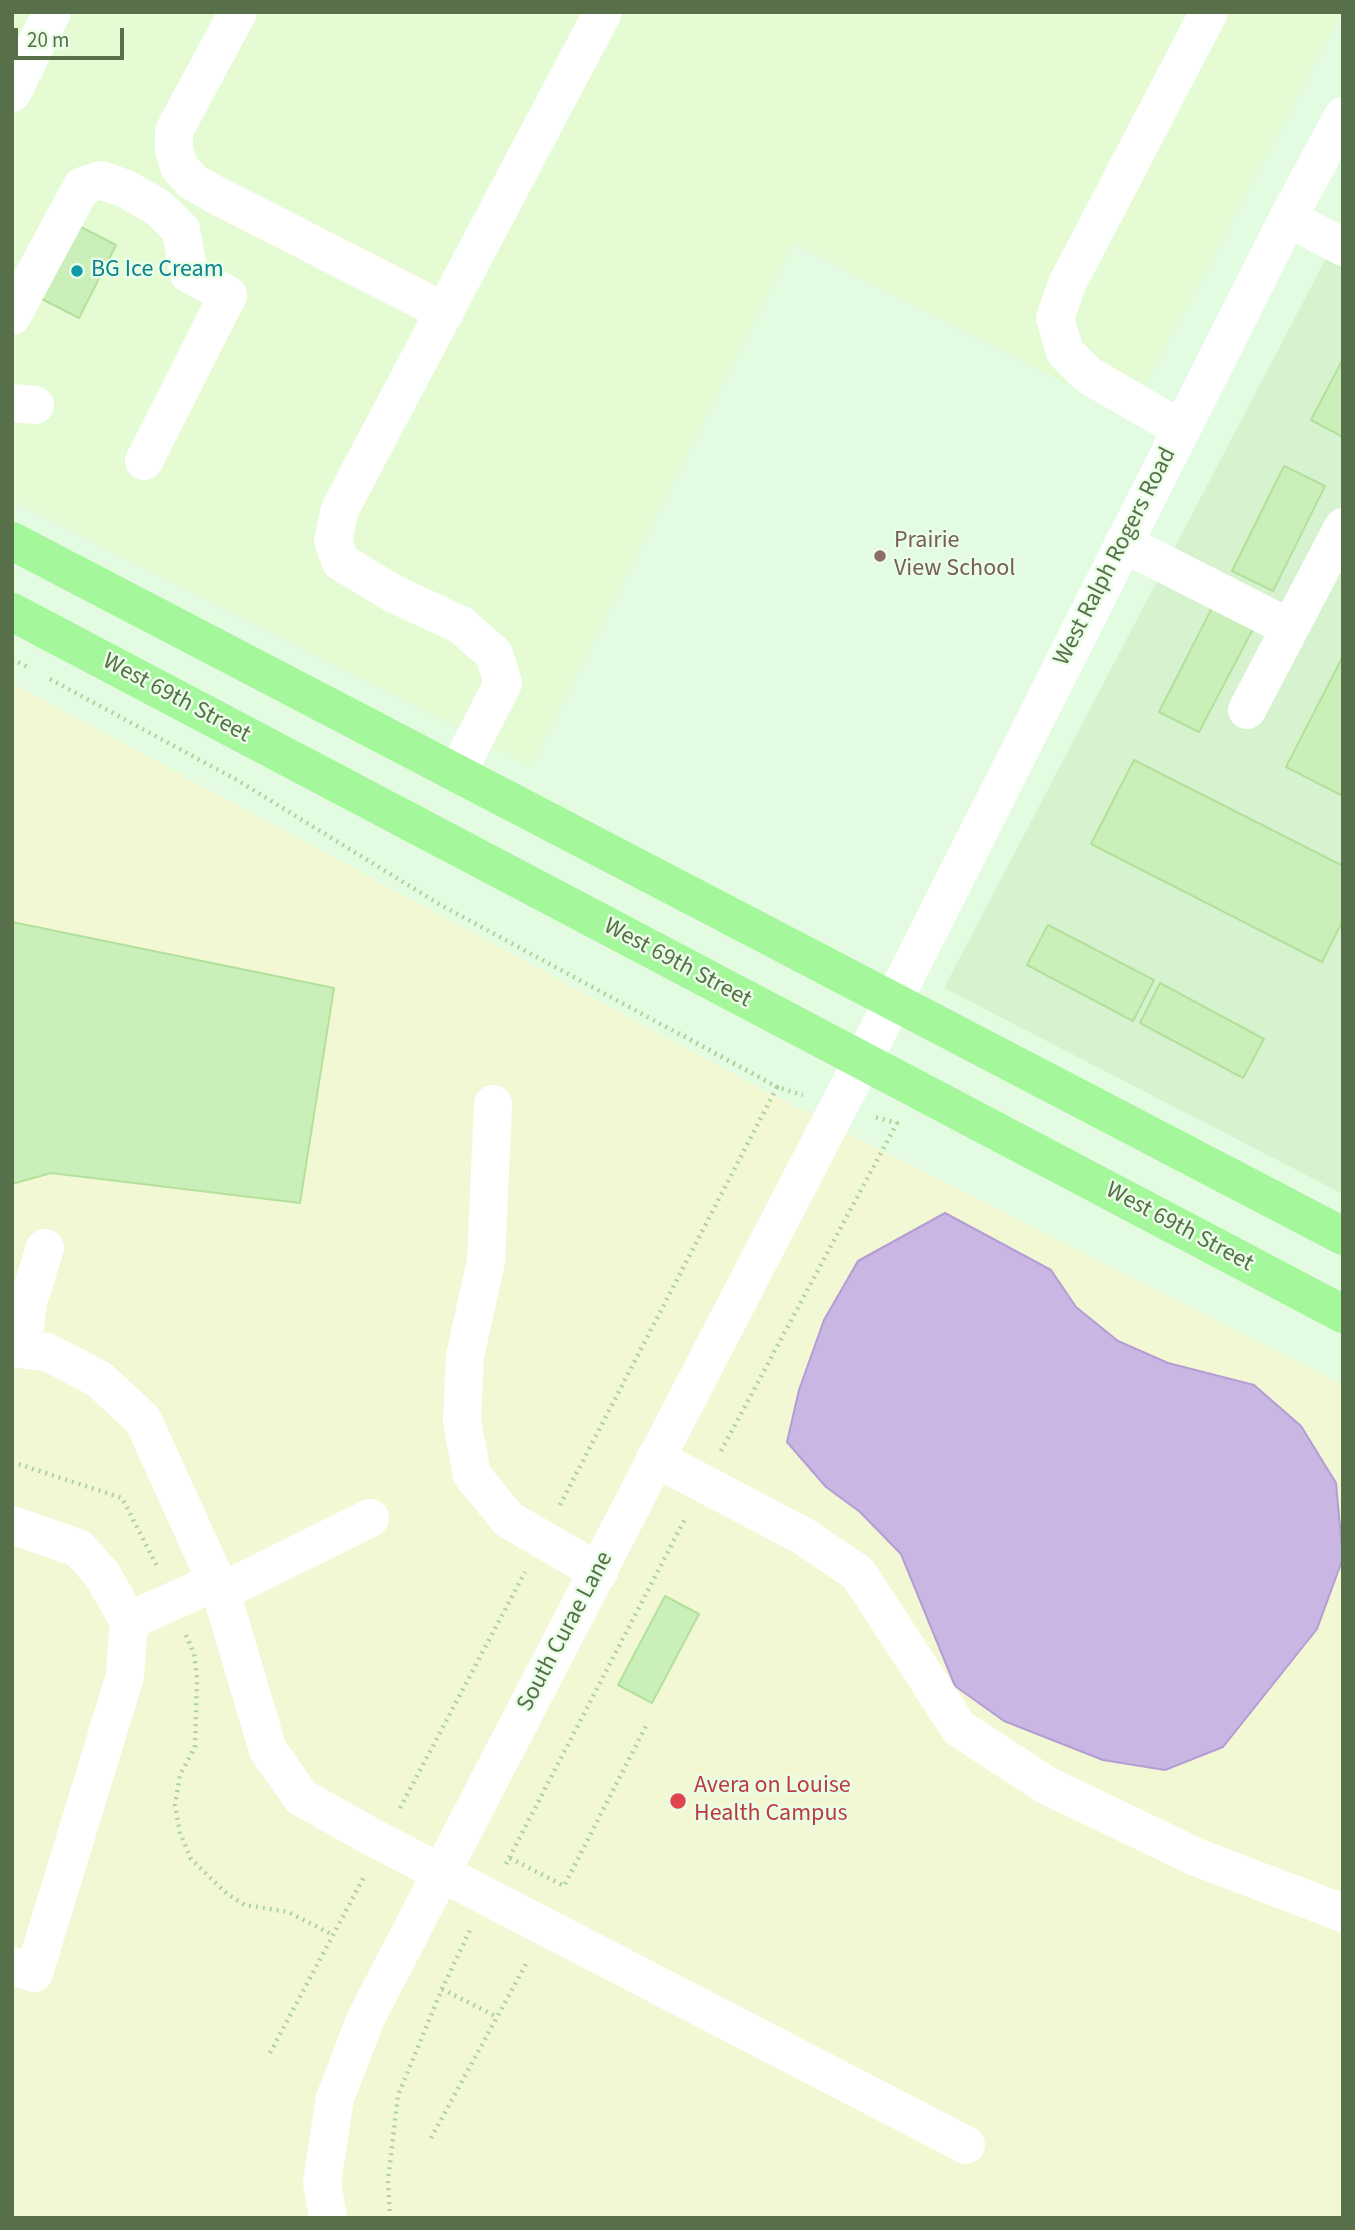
<!DOCTYPE html>
<style>
body{margin:0}
#map{position:relative;width:1355px;height:2230px;overflow:hidden;background:#e3fbe0;font-family:"Source Sans 3",sans-serif}
canvas{display:block}
.frame{position:absolute;inset:0;border:14px solid #587049;pointer-events:none}
.scale{position:absolute;left:14px;top:28px;width:110px;height:32px;box-sizing:border-box;border:4px solid #587049;border-top:0;padding-left:9px;font-size:21px;line-height:24px;white-space:nowrap;color:#587049;-webkit-text-stroke:5px #e9fee6;paint-order:stroke}
</style>
<div id="map">
<canvas width="1355" height="2230"></canvas>
<div class="frame"></div>
<div class="scale">20 m</div>
</div>
<script>
const g = document.querySelector('canvas').getContext('2d');
g.lineJoin = 'round';
function fillPath(path, color) { g.fillStyle = color; g.fill(path, 'evenodd'); }
const shape = rows => new Path2D(rows.map(r => 'M' + r).join(''));
function strokePath(path, color, width, dash) { g.strokeStyle = color; g.lineWidth = width; g.lineCap = dash ? 'butt' : 'round'; g.setLineDash(dash || []); g.stroke(path); }
function drawText(font, color, halo, rows, align = 'center') {
  g.font = font + ' "Source Sans 3",sans-serif'; g.lineWidth = 5; g.setLineDash([]); g.textBaseline = 'middle'; g.strokeStyle = halo; g.fillStyle = color; for (const [text, x, y, turn = 0] of rows) {
    g.save(); g.translate(x, y); g.rotate((+turn || 0) * Math.PI / 180); g.textAlign = isNaN(turn) ? turn : align; if (halo) g.strokeText(text, 0, 0); g.fillText(text, 0, 0); g.restore();
  }
}
const residential = shape([
 [1343,226,1343,1194,944,988]
]);
const commercial = shape([
 [12,12,1342,12,1129,416,794,243,531,766,12,500]
]);
const medical = shape([
 [12,683,752,1084,1343,1385,1343,2218,12,2218]
]);
const water = shape([
 [945,1213,1051,1270,1076,1307,1118,1341,1168,1363,1254,1385,1301,1426,1336,1483,1343,1558,1317,1629,1223,1747,1165,1770,1103,1760,1004,1721,955,1686,901,1554,860,1512,826,1487,787,1442,799,1390,824,1320,858,1261,945,1213]
]);
const building = shape([
 [75,224,116,245,79,318,38,297,75,224],
 [1343,359,1343,437,1311,420,1343,359],
 [1284,466,1325,486,1273,591,1232,571,1284,466],
 [1213,606,1254,627,1199,732,1159,712,1213,606],
 [1343,656,1343,796,1286,767,1343,656],
 [1134,760,1343,866,1343,920,1322,962,1091,844,1134,760],
 [12,922,334,988,300,1203,51,1173,12,1184,12,922],
 [1048,925,1154,980,1133,1021,1027,965,1048,925],
 [1160,983,1264,1039,1243,1078,1140,1023,1160,983],
 [665,1596,699,1614,652,1703,618,1685,665,1596]
]);
const path = shape([
 [12,659,30,668],
 [50,679,237,780,439,904,777,1087,679,1033],
 [721,1451,897,1123,875,1117],
 [12,1462,122,1498,157,1566],
 [560,1505,777,1087,803,1095],
 [186,1635,194,1654,197,1679,195,1747,180,1775,175,1805,180,1833,191,1859,227,1894,245,1905,288,1912,333,1935],
 [400,1808,525,1572],
 [510,1858,564,1886,647,1724],
 [506,1864,686,1517],
 [442,1989,497,2017],
 [270,2053,365,1875],
 [431,2138,526,1964],
 [390,2218,388,2180,398,2095,442,1989,470,1930]
]);
const minor = shape([
 [238,12,174,131,174,149,179,167,193,182,216,195,445,312],
 [12,93,52,12],
 [1288,218,1343,247],
 [12,316,82,186,101,180,126,189,159,208,181,230,189,274,228,295,144,461],
 [12,403,35,405],
 [1181,429,1088,375,1065,352,1055,318,1067,284,1209,12],
 [1123,543,1290,628],
 [1247,710,1343,527],
 [457,773,503,683,494,654,461,625,394,594,341,562,333,541,340,509,603,12],
 [493,1104,486,1261,465,1356,462,1421,472,1475,509,1520,599,1572],
 [12,1348,47,1352,99,1379,143,1420,221,1592,268,1750,301,1797,370,1836,966,2145],
 [22,1349,28,1302,45,1248],
 [655,1458,803,1536,858,1573,959,1728,1046,1785,1196,1857,1343,1913],
 [12,1525,78,1548,101,1573,129,1621,215,1582],
 [221,1592,370,1518],
 [12,1966,34,1973,125,1676,129,1621],
 [328,2218,322,2182,335,2098,366,2018,894,1000,1288,218,1343,116]
]);
const major = shape([
 [12,541,1343,1236],
 [12,612,1343,1314]
]);
const markers = [
 [77,271,7,"#0f9aa8"],
 [880,556,7,"#8d6e63"],
 [678,1801,9,"#e0444e"]
];
const cultureNames = [
 ["BG Ice Cream",91,271]
];
const educationNames = [
 ["Prairie",894,542],
 ["View School",894,570]
];
const streetNames = [
 ["West Ralph Rogers Road",1116,557,-63],
 ["West 69th Street",176,699,28],
 ["West 69th Street",677,964,28],
 ["West 69th Street",1179,1228,28],
 ["South Curae Lane",566,1632,-62]
];
const healthNames = [
 ["Avera on Louise",694,1787],
 ["Health Campus",694,1815]
];
fillPath(residential, '#d6f2cf');
fillPath(commercial, '#e5fbd4');
fillPath(medical, '#f3f8d4');
fillPath(water, '#c9b6e3');
strokePath(water, '#b59dd4', 2);
fillPath(building, '#cbefb9');
strokePath(building, '#b3e19b', 2);
strokePath(path, '#afd39d', 4.5, [2, 5]);
strokePath(minor, '#fff', 38);
strokePath(major, '#a4f79b', 38);
for (const [x, y, r, color] of markers) { const dot = new Path2D(); dot.arc(x, y, r, 0, 2 * Math.PI); g.fillStyle = color; g.fill(dot); strokePath(dot, '#e9fee6', 2.5); }
drawText('24px', '#0d838f', '#e9fee6', cultureNames, 'left');
drawText('24px', '#785e54', '#e9fee6', educationNames, 'left');
drawText('24px', '#587049', '#e9fee6', streetNames);
drawText('24px', '#be3a42', '#e9fee6', healthNames, 'left');
</script>
